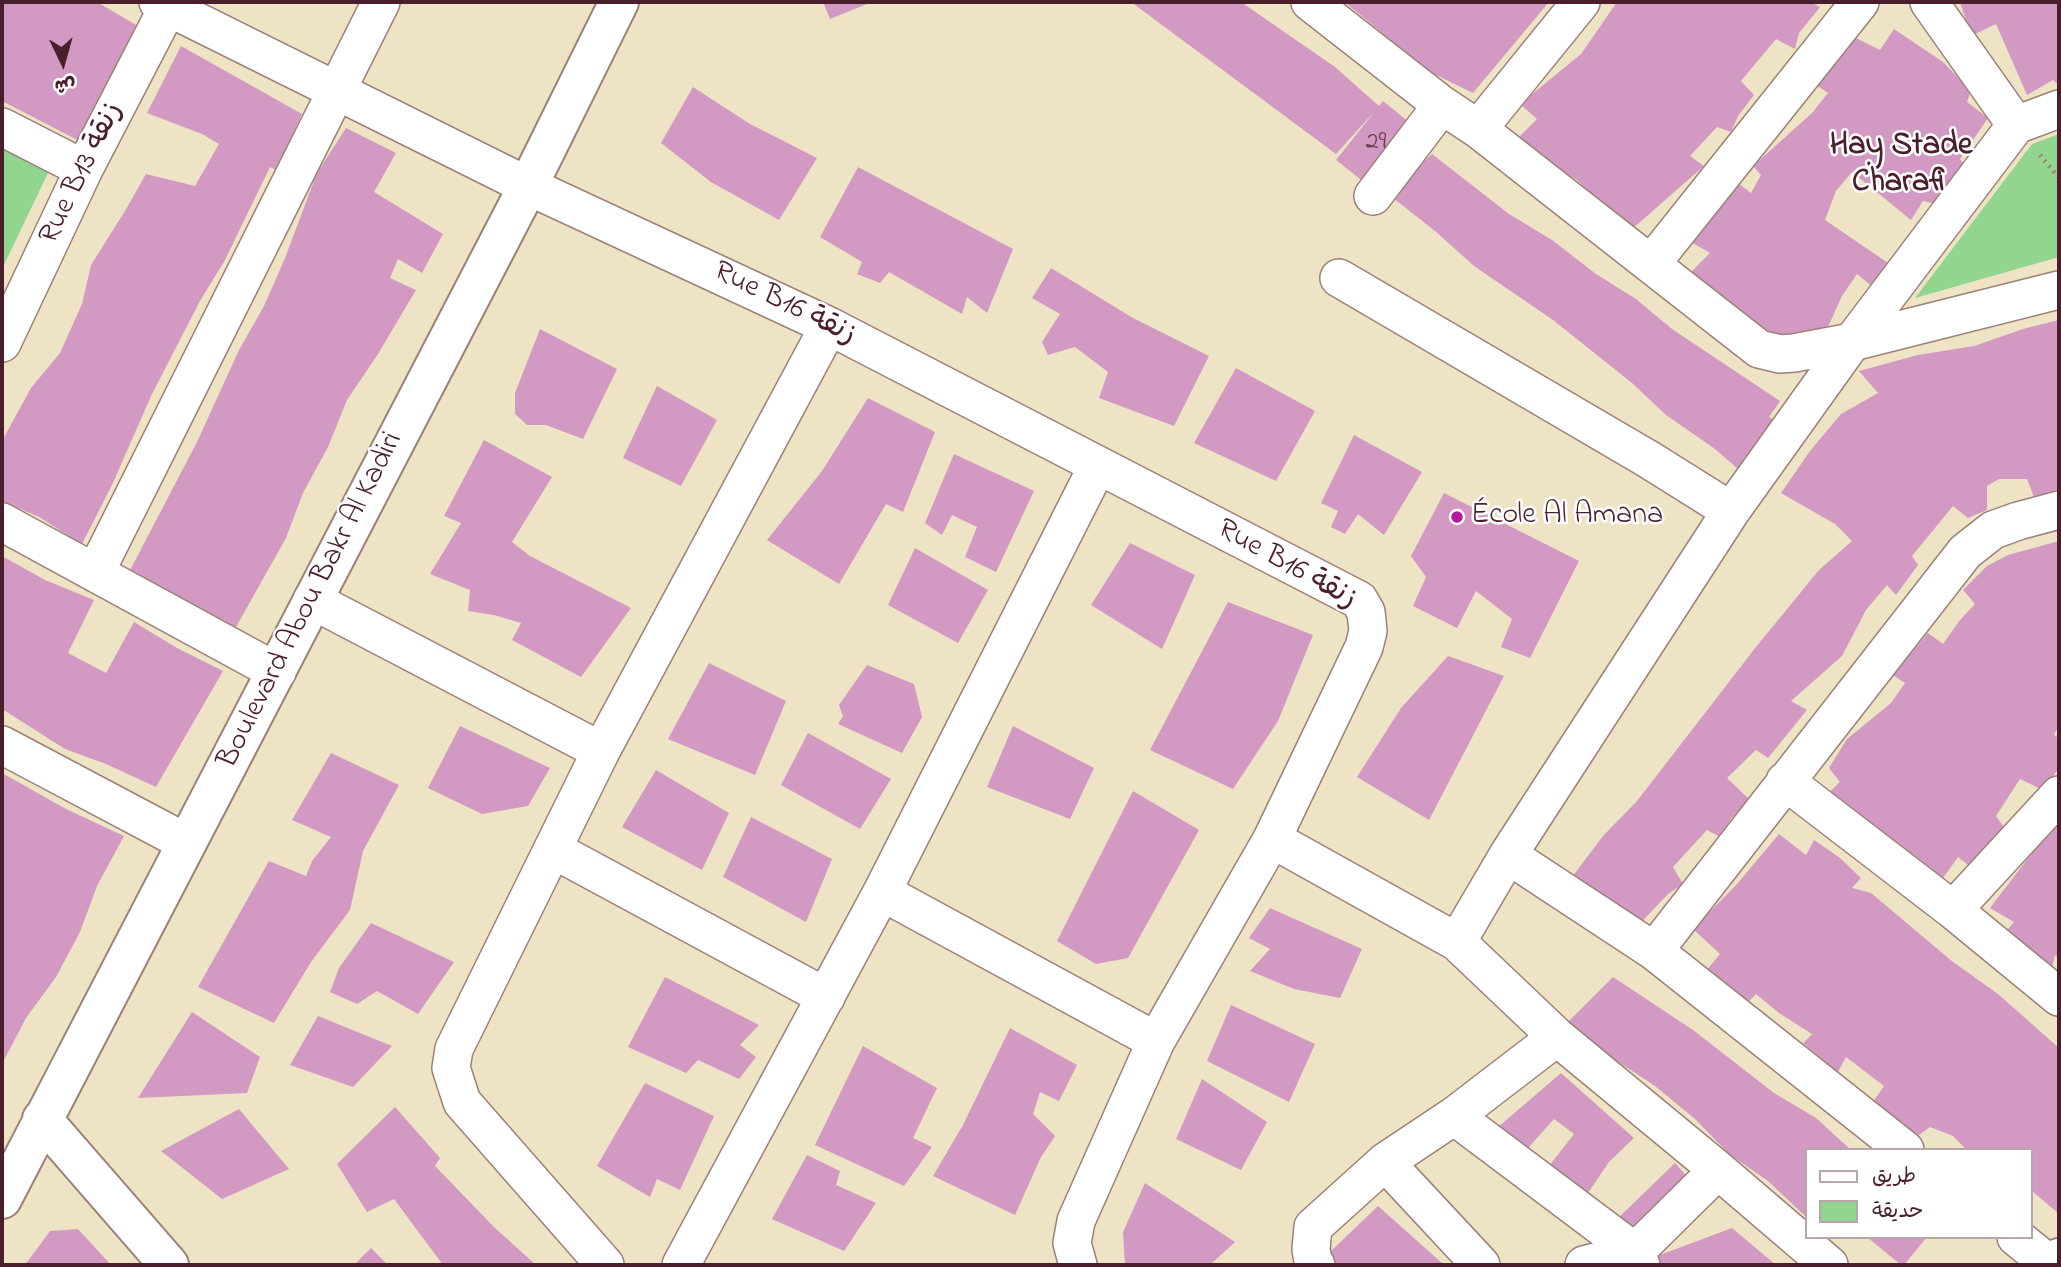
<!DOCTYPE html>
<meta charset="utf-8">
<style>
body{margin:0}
#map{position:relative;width:2061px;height:1267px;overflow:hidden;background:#eee3c4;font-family:"Indie Flower","Playpen Sans Arabic",sans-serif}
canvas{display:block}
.frame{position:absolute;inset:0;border:4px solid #4a1f2b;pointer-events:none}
.legend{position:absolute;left:1805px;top:1148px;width:228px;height:91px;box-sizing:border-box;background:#fff;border:2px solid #b7a5aa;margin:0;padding:9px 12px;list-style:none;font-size:21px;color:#4a1f2b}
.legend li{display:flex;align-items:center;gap:14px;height:35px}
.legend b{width:35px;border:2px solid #b7a5aa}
.north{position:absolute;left:28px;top:28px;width:70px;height:70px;-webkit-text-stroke:5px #fff;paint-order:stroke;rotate:175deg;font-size:19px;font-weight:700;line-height:28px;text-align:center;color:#4a1f2b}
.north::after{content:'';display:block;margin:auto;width:24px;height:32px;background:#4a1f2b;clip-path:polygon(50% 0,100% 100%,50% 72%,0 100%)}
</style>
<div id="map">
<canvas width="2061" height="1267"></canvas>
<div class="frame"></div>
<ul class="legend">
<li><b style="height:9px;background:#fff"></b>طريق</li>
<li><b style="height:19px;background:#91d58e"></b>حديقة</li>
</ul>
<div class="north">ش</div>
</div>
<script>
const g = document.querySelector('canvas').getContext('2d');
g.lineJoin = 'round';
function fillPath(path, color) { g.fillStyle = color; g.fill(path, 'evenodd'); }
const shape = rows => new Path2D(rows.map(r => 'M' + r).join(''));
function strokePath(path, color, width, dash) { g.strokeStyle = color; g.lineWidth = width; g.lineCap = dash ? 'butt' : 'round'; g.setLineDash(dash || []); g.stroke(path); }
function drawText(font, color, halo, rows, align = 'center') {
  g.font = font + ' "Indie Flower","Playpen Sans Arabic",sans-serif'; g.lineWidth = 5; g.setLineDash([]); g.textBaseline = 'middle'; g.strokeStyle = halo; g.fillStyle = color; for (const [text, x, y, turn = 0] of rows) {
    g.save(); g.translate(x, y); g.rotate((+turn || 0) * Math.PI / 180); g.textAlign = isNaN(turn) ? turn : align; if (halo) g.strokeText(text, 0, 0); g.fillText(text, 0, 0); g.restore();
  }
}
const green = shape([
 [2059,134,2059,257,1915,298,2032,144],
 [2,148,49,171,2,269]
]);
const building = shape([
 [2,2,97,2,143,29,85,144,2,101],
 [823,2,872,2,830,19],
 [1131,2,1241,2,1335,67,1379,106,1383,101,1416,128,1369,186,1336,160,1375,111,1336,154],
 [1341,2,1549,2,1473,93,1422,68,1380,31,1348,5],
 [1617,2,1810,2,1820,7,1799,33,1795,49,1776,39,1741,81,1754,95,1738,116,1731,132,1717,127,1690,156,1704,166,1631,230,1577,180,1514,142,1537,119,1520,104,1581,54],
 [1960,2,2059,2,2059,85,2053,80,2027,95,1996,24,1971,36],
 [1894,29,1943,62,1971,91,1967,102,1988,118,1960,159,1969,171,1942,205,1923,201,1911,220,1852,172,1836,191,1825,220,1888,263,1873,287,1857,274,1842,296,1828,327,1771,341,1687,276,1710,253,1684,238,1738,183,1751,193,1761,175,1753,166,1812,113,1828,93,1813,83,1835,63,1854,37,1880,50],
 [181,46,302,114,276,170,270,167,225,260,200,301,152,394,112,485,82,544,39,517,2,501,2,441,31,388,60,353,82,304,91,265,125,211,146,174,195,186,219,144,202,134,147,113],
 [693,87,750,124,817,158,779,220,711,182,661,143],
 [346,128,396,153,374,192,443,234,422,273,398,259,390,278,416,290,378,354,347,400,328,447,303,493,286,538,236,627,181,605,127,576,197,442,239,350,264,306,285,258,317,173],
 [1432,154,1509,214,1552,240,1596,274,1636,299,1672,329,1780,401,1769,417,1782,424,1746,476,1715,449,1666,415,1632,383,1553,320,1474,266,1435,231,1388,194],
 [858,167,1013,249,987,313,967,297,962,314,889,272,880,283,857,274,862,262,820,237],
 [1051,268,1133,318,1209,356,1174,426,1099,398,1108,372,1075,347,1048,355,1042,342,1060,314,1032,298],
 [2059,320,2059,469,2057,470,2059,489,2034,497,2027,479,1999,479,1987,486,1987,510,1968,518,1953,506,1912,556,1918,565,1896,595,1887,585,1866,610,1842,656,1791,701,1807,710,1768,758,1756,750,1727,778,1749,799,1731,819,1720,837,1707,830,1673,867,1683,884,1668,894,1634,930,1566,885,1603,836,1637,801,1756,647,1819,570,1852,541,1835,524,1781,493,1810,451,1841,414,1878,393,1859,371,1918,355,1974,346,2023,329],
 [540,329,617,369,583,439,546,425,527,425,515,414,515,393],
 [1236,368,1315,411,1276,481,1194,443],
 [657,386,717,420,681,486,623,458],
 [868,398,935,432,903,512,886,504,839,584,767,540,822,471],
 [1354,435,1422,472,1384,535,1358,514,1345,534,1331,527,1338,511,1321,503],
 [484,440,552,477,512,542,530,556,631,608,581,677,512,640,521,623,494,615,468,611,470,590,430,574,461,523,444,516],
 [954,454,1034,491,996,572,965,557,977,527,952,515,942,535,925,523],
 [1444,493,1579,561,1530,658,1501,647,1512,619,1476,591,1457,628,1413,606,1426,577,1411,556],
 [2059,541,2059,725,2054,735,2059,738,2059,768,2043,790,2020,779,1996,816,2006,830,1972,868,1958,857,1941,881,1820,801,1840,782,1829,768,1847,739,1891,703,1905,683,1893,675,1928,633,1943,644,1960,620,1975,604,1963,590,1987,566,2008,555],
 [1130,543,1195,575,1162,649,1091,605],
 [915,548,988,590,958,643,888,605],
 [2,556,45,580,94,600,68,653,106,673,134,622,177,648,223,671,156,787,106,764,65,749,2,709],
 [1228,602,1313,635,1278,721,1233,789,1150,750],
 [1448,656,1504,676,1429,820,1357,777,1401,708],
 [709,663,786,701,755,775,668,739],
 [867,665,914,684,922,717,902,753,838,724,843,716,839,705],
 [460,726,550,768,528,806,482,814,428,788],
 [1013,726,1094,768,1070,819,987,787],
 [808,733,891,779,860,829,781,785],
 [331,753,399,785,363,851,350,910,311,962,274,1023,198,987,269,861,306,876,312,861,331,837,292,820],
 [656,770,729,813,702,870,622,827],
 [2,773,66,809,124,836,97,886,80,932,56,977,26,1018,2,1064],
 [1133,791,1199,830,1128,958,1096,964,1057,941],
 [751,817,832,859,806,922,723,877],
 [2059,824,2059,959,2055,955,2051,972,2002,936,2014,922,1990,908,2038,845],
 [1779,834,1806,855,1814,840,1840,858,1861,878,1852,888,1871,893,1953,962,1998,994,2059,1048,2059,1214,2031,1190,2031,1150,1967,1150,1953,1136,1930,1127,1915,1138,1873,1102,1884,1086,1846,1057,1838,1072,1803,1043,1812,1034,1779,1013,1756,994,1745,1005,1706,971,1720,954,1693,929,1737,884],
 [1270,908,1362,949,1340,998,1294,989,1250,971,1270,949,1249,938],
 [371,923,454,962,418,1014,377,991,357,1004,330,992,339,968],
 [665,977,759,1025,740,1045,756,1057,739,1079,698,1060,686,1073,628,1047],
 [1613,977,1693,1030,1774,1093,1816,1118,1851,1150,1807,1150,1807,1213,1805,1216,1768,1181,1729,1154,1695,1119,1655,1086,1564,1026],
 [1231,1005,1315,1044,1289,1102,1207,1061],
 [192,1012,260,1057,247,1093,138,1098],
 [318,1016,392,1046,353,1087,290,1065],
 [1010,1028,1077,1065,1059,1101,1040,1092,1033,1114,1055,1136,1041,1157,1015,1215,933,1176,963,1125],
 [863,1046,937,1088,913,1138,932,1147,904,1186,815,1145],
 [1561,1073,1634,1138,1609,1162,1580,1205,1542,1175,1574,1134,1554,1119,1520,1157,1497,1128],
 [1202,1079,1267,1122,1241,1170,1176,1139],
 [645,1083,714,1116,680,1190,657,1179,650,1197,597,1166],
 [395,1107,440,1158,435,1166,495,1228,536,1265,443,1265,394,1199,367,1212,337,1164],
 [239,1109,289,1169,222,1199,161,1151],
 [807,1155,840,1171,836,1185,876,1203,844,1251,772,1219],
 [1675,1163,1691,1181,1638,1239,1615,1221],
 [1145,1183,1235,1242,1210,1265,1125,1265,1123,1232],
 [1378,1206,1443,1264,1338,1265,1328,1254],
 [1732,1228,1776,1265,1661,1265,1657,1256],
 [78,1229,111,1265,25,1265,50,1231],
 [1867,1237,1927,1237,1904,1265,1901,1265],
 [371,1248,388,1265,354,1265]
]);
const path = shape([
 [2040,155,2059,178]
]);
const street = shape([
 [158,2,528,186,829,326,1359,600,1366,612,1368,631,1364,647,1272,839,1156,1041,1076,1221,1072,1243,1078,1265],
 [1310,2,1442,105,1478,129,1759,349,1780,354,1794,353,1852,342,2059,290],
 [1929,2,2016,125],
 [2,127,84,169],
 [1478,129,1581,2],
 [1373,196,1442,105],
 [1651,264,1860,2],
 [1339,278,1648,459,1731,511],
 [2,343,84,169,168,7],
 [2,522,277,672],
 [95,573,381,2],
 [312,600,601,751],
 [2,745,185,842],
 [1785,781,1953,910,2059,997],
 [1272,839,1457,942,1557,1037,1718,1170,1829,1265],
 [554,850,826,997],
 [1508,855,1654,951,1905,1150],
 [882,892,1156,1041],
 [1953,910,2059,795],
 [1457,942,1508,855,1731,511,1852,342,2016,125,2059,109],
 [1654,951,1965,552,1993,530,2018,521,2059,510],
 [1454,1116,1635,1252,1641,1265],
 [1385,1162,1481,1265],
 [2016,1237,2048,1263],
 [605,1265,462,1102,451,1068,454,1049,601,751,829,326],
 [681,1265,882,892,1098,465],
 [1316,1265,1313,1261,1311,1249,1313,1227,1385,1162,1454,1116,1557,1037],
 [1584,1265,1635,1252,1718,1170]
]);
const secondary = shape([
 [42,1119,169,1265],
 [2,1199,528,186,619,2],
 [2041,1265,2059,1258]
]);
const markers = [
 [1457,517,7,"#b5179e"]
];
const numberNames = [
 ["29",1376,144]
];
const streetNames = [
 ["Rue B13 زنقة",83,174,-64],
 ["Rue B16 زنقة",784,305,26],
 ["Rue B16 زنقة",1286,566,29],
 ["Boulevard Abou Bakr Al Kadiri",312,601,-63]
];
const poiNames = [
 ["École Al Amana",1471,517]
];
const neighbourhoodNames = [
 ["Hay Stade",1901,148],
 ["Charafi",1901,185]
];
fillPath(green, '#91d58e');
fillPath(building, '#d29ac3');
strokePath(street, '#9c8178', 40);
strokePath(secondary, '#9c8178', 42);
strokePath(path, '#9c8178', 4.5, [2, 5]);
strokePath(street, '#fff', 37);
strokePath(secondary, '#fff', 38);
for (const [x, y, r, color] of markers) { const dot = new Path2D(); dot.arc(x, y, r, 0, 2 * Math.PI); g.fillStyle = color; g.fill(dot); strokePath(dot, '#fff', 2.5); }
drawText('26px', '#6c3e51', null, numberNames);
drawText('30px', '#4a1f2b', '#fff', streetNames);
drawText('30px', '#4a1f2b', '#fff', poiNames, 'left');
drawText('bold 32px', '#4a1f2b', '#fff', neighbourhoodNames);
</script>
